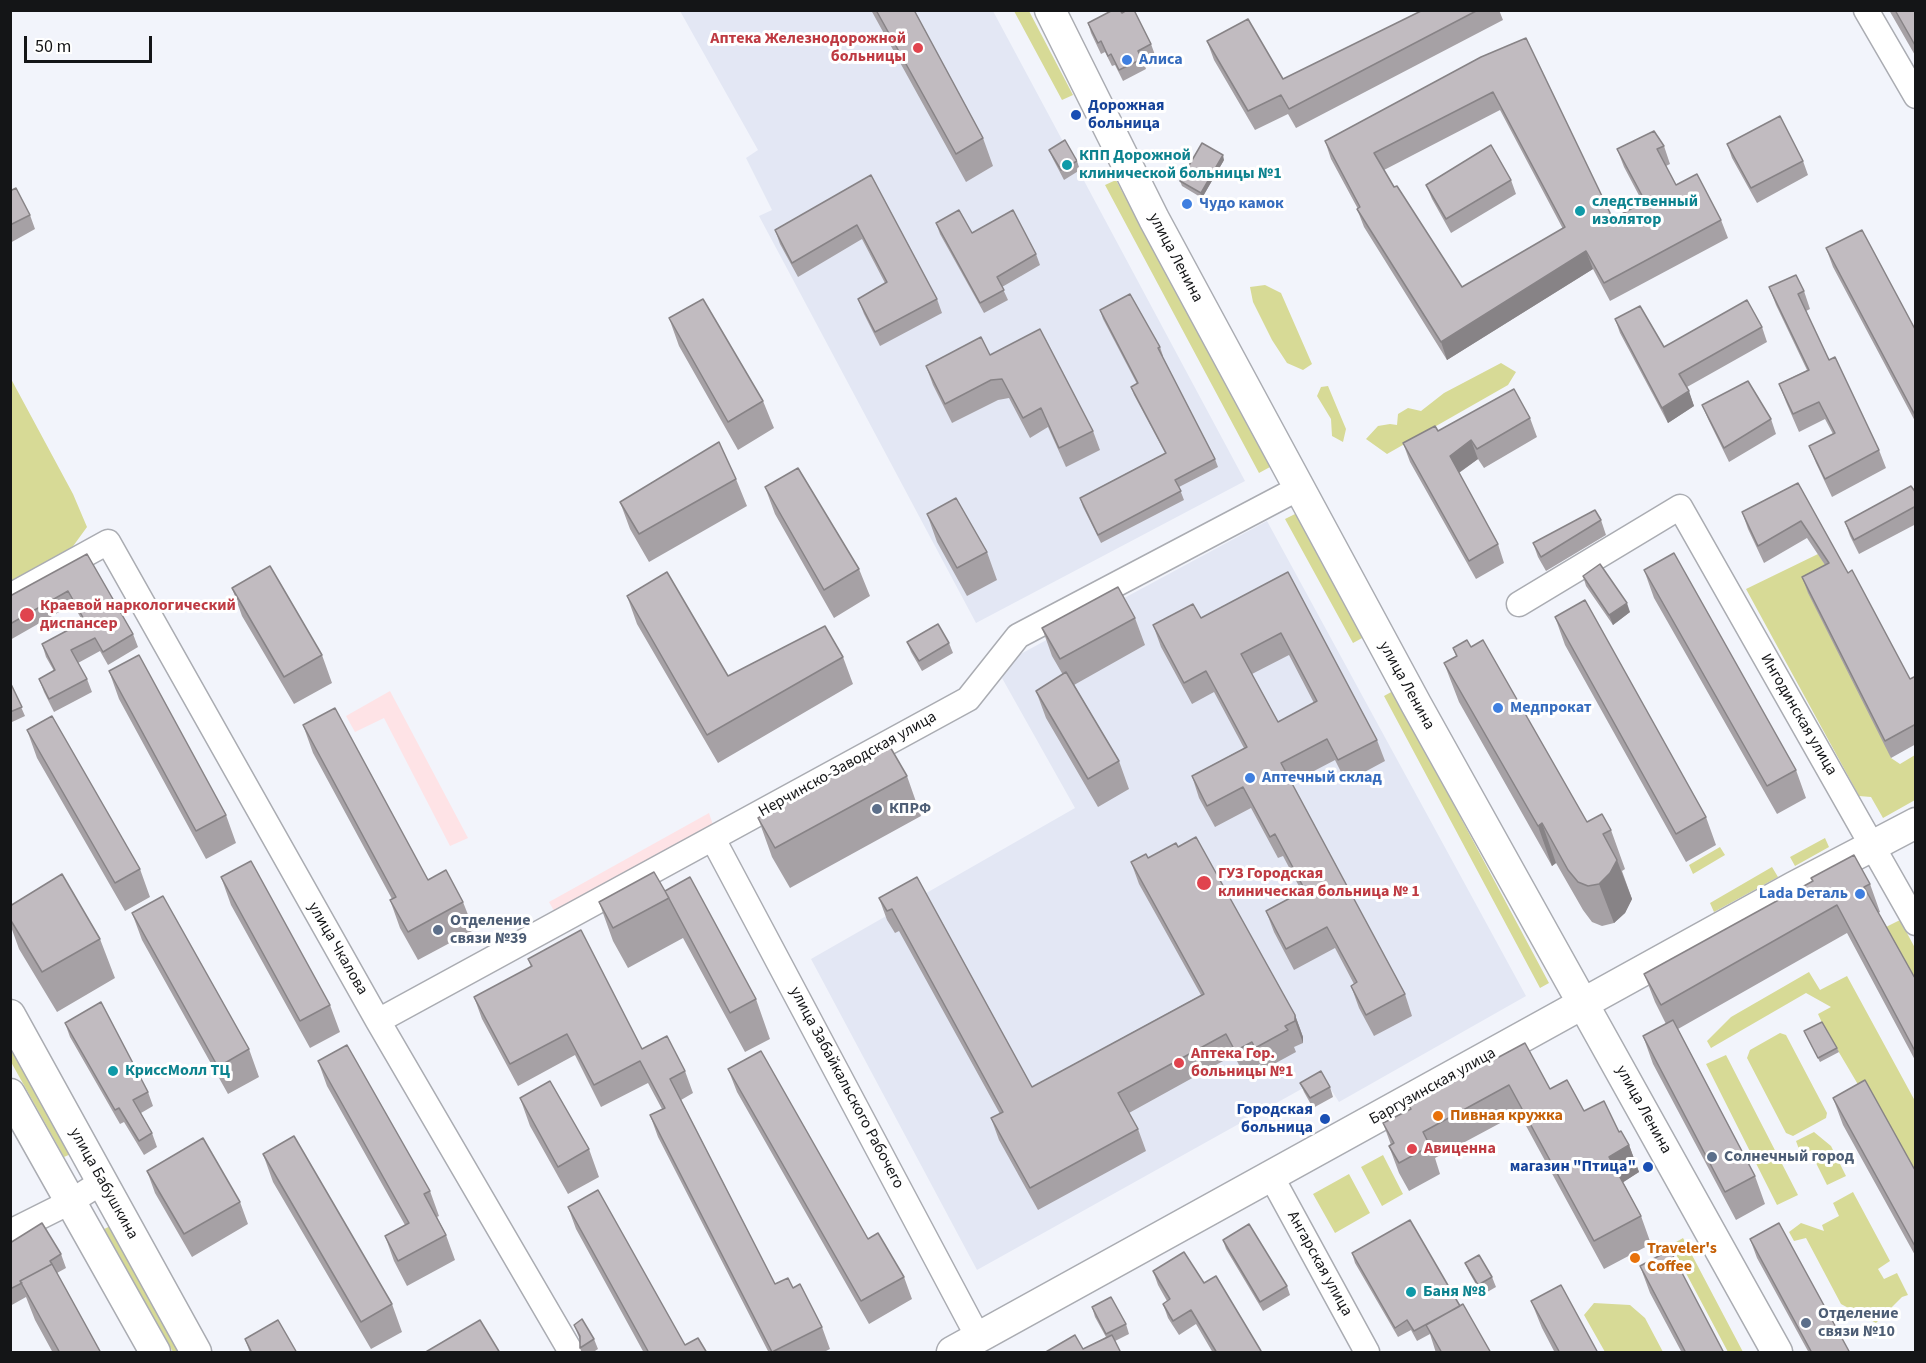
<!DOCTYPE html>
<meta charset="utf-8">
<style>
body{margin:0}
#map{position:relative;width:1926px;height:1363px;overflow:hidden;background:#f2f4fb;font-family:"Source Sans 3",sans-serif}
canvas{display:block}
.frame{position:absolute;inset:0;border:12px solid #141517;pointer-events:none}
.scale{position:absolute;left:24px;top:36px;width:128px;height:27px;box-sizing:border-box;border:3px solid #141517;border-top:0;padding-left:8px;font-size:18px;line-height:21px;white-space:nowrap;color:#141517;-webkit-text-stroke:4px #fff;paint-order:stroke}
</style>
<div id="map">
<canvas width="1926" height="1363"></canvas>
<div class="frame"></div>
<div class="scale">50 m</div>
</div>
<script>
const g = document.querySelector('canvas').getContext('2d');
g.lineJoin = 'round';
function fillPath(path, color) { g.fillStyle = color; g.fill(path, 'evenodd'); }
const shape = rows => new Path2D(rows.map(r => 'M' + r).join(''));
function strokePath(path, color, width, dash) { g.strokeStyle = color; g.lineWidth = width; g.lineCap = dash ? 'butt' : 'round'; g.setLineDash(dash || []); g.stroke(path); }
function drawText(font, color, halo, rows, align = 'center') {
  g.font = font + ' "Source Sans 3",sans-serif'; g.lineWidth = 6; g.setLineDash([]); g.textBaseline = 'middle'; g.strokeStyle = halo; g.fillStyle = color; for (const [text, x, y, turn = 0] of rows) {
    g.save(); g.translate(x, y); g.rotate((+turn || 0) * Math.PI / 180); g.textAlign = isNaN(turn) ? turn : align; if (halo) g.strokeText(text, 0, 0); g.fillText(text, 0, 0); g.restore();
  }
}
const built = shape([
 [680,11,993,11,1245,481,976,623,759,216,772,210,746,158,758,150],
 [1267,521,1526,996,1339,1102,1323,1077,977,1270,811,959,1075,808,1002,678,1015,657]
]);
const industrial = shape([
 [390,691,468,838,450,846,384,718,355,732,346,716],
 [709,813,715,831,557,916,549,902]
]);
const green = shape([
 [1014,11,1029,11,1073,95,1062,100],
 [1116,180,1270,467,1259,473,1105,185],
 [1265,285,1281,293,1312,364,1303,370,1287,363,1272,340,1253,302,1250,287],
 [1501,363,1516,372,1508,385,1387,454,1366,439,1378,426,1390,424,1397,425,1398,414,1408,408,1421,411,1444,393],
 [10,377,73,494,87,527,71,549,11,582],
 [1328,386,1346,429,1343,442,1332,436,1331,419,1317,396,1321,387],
 [1297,513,1364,637,1353,643,1285,519],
 [1818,554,1835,580,1891,758,1900,764,1915,755,1915,800,1883,818,1871,797,1859,796,1746,589],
 [1393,691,1549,983,1540,988,1384,696],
 [1825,838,1829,847,1795,866,1790,857],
 [1720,847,1725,855,1693,874,1689,865],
 [1772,867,1778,877,1714,912,1710,903],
 [1900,920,1915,948,1915,985,1884,928],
 [1809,972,1820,990,1847,976,1915,1101,1915,1181,1824,1027,1818,1014,1831,1007,1806,993,1711,1048,1707,1041,1731,1017],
 [1780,1033,1786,1035,1827,1113,1826,1118,1793,1136,1786,1133,1747,1058,1750,1050],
 [10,1040,73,1153,64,1157,11,1062],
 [1726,1055,1798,1195,1777,1205,1706,1064],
 [1814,1132,1831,1146,1846,1176,1827,1185,1814,1159,1800,1152,1796,1141],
 [1383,1155,1403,1194,1382,1206,1361,1167],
 [1349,1174,1370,1213,1335,1233,1313,1194],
 [1853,1192,1890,1261,1878,1269,1884,1279,1897,1273,1908,1295,1902,1297,1876,1323,1841,1304,1806,1238,1794,1241,1789,1232,1801,1223,1824,1231,1822,1225,1839,1216,1833,1203],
 [113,1225,184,1352,173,1352,104,1229],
 [1683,1238,1743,1352,1728,1352,1671,1245],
 [1594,1303,1630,1305,1645,1318,1663,1352,1605,1352,1584,1315]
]);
const minor = shape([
 [1866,10,1916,96],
 [10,596,108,542,378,1021,571,1352],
 [1519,604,1680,507,1916,923],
 [713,839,978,1337],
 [378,1021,968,699,1018,636,1299,488],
 [1271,1176,1367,1352],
 [10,1232,70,1202,102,1182]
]);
const major = shape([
 [1050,10,1154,219,1416,704,1777,1352],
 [10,1015,196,1352],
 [10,1094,155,1352],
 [952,1352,1794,887,1916,823]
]);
const wall = shape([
 [871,10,914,10,983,138,993,166,966,182],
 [1423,10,1499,10,1503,20,1296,128,1288,114,1255,130,1214,60,1207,41,1283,79],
 [1889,10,1916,10,1916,57],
 [1122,13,1151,44,1155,55,1143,61,1146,69,1123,81,1115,65,1112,66,1105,52,1101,54,1091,33,1088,23],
 [1481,57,1613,219,1643,203,1624,167,1617,149,1664,146,1670,164,1666,166,1676,185,1721,220,1728,238,1610,301,1593,269,1447,360,1364,227,1357,209,1358,209,1331,159,1325,141],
 [1500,110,1563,229,1462,287,1394,187,1384,170],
 [1727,144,1803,161,1808,175,1757,203,1732,158],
 [1049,150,1077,161,1080,170,1064,180,1053,159],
 [1224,160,1202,198,1182,186,1180,181],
 [871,175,937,299,942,313,880,346,864,314,858,299,885,283,862,239,798,277,780,244,775,230],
 [1511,180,1516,194,1451,233,1432,199,1426,185],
 [10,191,30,215,35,229,10,243],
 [936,223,972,233,1036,254,1040,265,1002,287,1008,300,984,313,940,234],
 [1826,248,1916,331,1916,423,1833,267],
 [1769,287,1804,291,1810,309,1806,311,1829,360,1879,450,1886,468,1832,497,1816,463,1809,446,1833,434,1825,419,1799,432,1786,402,1779,384,1807,370,1776,305],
 [1100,310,1160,347,1163,356,1162,356,1215,459,1218,467,1179,487,1184,500,1101,543,1083,507,1080,498,1165,453,1134,395,1131,387,1137,384,1103,319],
 [669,318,763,401,774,428,738,450,679,346],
 [1615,319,1664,347,1762,327,1767,342,1687,387,1694,406,1668,423,1620,333],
 [990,355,1093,431,1100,450,1066,467,1048,427,1030,438,1009,398,998,400,952,423,933,385,926,366],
 [1702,405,1771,419,1776,434,1729,462,1708,419],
 [1530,418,1537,437,1484,468,1478,459,1459,473,1498,544,1504,563,1476,579,1410,462,1403,443,1438,431],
 [736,479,747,506,649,562,630,529,620,502],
 [1798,483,1848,573,1910,679,1916,676,1916,744,1891,758,1808,593,1802,577,1825,565,1807,538,1764,563,1748,529,1742,512],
 [765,487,859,569,870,596,834,618,775,514],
 [1916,493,1916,524,1859,554,1850,536,1845,522],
 [927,514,987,552,997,580,967,596,937,542],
 [1601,520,1606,535,1546,571,1538,557,1533,543],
 [87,554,133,634,138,647,108,665,100,651,78,663,87,679,92,692,54,712,44,692,39,679,54,671,46,657,42,644,83,622,73,604,10,640,10,596],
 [1644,570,1796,770,1806,798,1777,814,1654,598],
 [1288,572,1377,740,1385,761,1346,782,1335,760,1291,783,1405,994,1412,1016,1374,1036,1359,1008,1351,986,1354,984,1335,948,1294,970,1274,932,1266,911,1302,892,1283,856,1278,858,1251,808,1215,827,1199,798,1192,776,1244,748,1214,692,1192,704,1161,647,1153,625,1201,618],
 [1289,655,1314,703,1278,722,1252,674],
 [1583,576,1630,612,1613,625,1586,586],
 [232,588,322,655,332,683,294,704,242,616],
 [627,596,728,676,843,657,853,684,718,763,637,624],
 [1555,617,1706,817,1716,845,1686,862,1565,645],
 [1135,618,1145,645,1074,685,1119,761,1129,789,1098,807,1046,718,1036,691,1063,675,1052,656,1042,628],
 [907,642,949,643,953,653,922,671,911,652],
 [1453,648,1587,822,1611,830,1625,869,1622,871,1632,899,1625,913,1614,923,1602,926,1592,922,1583,910,1556,863,1552,866,1459,702,1444,663,1456,656],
 [109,671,226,815,236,843,206,859,119,699],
 [10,682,25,716,12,722,10,719],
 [303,725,428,880,463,902,474,930,418,960,400,928,390,900,392,899,313,753],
 [27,730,140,869,150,897,125,911,37,758],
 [907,776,921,816,790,888,772,857,758,818],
 [1178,847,1295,1015,1303,1037,1303,1043,1294,1047,1296,1052,1263,1070,1260,1064,1243,1073,1234,1055,1129,1113,1138,1129,1146,1151,1038,1210,999,1140,991,1118,1000,1114,899,931,895,933,887,920,879,898,917,877,1032,1087,1201,995,1139,884,1131,862,1148,858],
 [221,877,330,1005,340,1032,310,1048,231,905],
 [1870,884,1880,912,1878,913,1916,980,1916,1062,1847,933,1678,1029,1755,1176,1765,1204,1736,1220,1653,1064,1643,1036,1666,1024,1655,1002,1644,974],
 [665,891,756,999,770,1039,745,1052,683,938,628,968,613,941,599,902],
 [10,906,100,939,115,978,57,1012,19,949,10,924],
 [132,913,249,1049,259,1077,228,1094,142,940],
 [528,959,642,1049,685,1071,693,1093,681,1100,775,1284,793,1288,822,1327,830,1349,822,1353,769,1353,658,1137,650,1115,662,1109,648,1083,601,1107,575,1055,518,1086,482,1019,474,997,531,967],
 [65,1023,148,1092,153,1106,141,1113,152,1133,157,1147,144,1155,124,1122,120,1124,70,1037],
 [1804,1031,1837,1048,1839,1052,1820,1062],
 [318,1061,430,1191,439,1216,437,1217,446,1235,455,1260,407,1286,394,1261,385,1236,405,1225,327,1086],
 [1484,1065,1550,1089,1619,1132,1629,1145,1639,1172,1623,1182,1641,1216,1651,1244,1604,1269,1519,1113,1435,1158,1440,1174,1409,1191,1399,1173,1389,1146,1391,1145,1383,1123,1410,1109,1408,1103],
 [728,1069,868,1239,904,1277,912,1299,869,1324,737,1092],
 [1300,1083,1330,1087,1333,1097,1313,1108,1304,1092],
 [520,1098,589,1149,599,1177,568,1194,530,1126],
 [1833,1098,1916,1172,1916,1257,1843,1125],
 [263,1154,392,1304,402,1332,371,1349,273,1182],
 [147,1171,240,1202,248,1224,192,1257,155,1193],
 [568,1207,685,1345,707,1353,644,1353,576,1229],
 [1750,1239,1850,1353,1809,1353,1757,1258],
 [1223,1240,1287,1286,1290,1295,1263,1311,1226,1249],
 [10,1243,61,1254,66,1268,57,1273,101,1353,53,1353,35,1320,26,1297,10,1306],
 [1352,1253,1460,1306,1491,1353,1436,1353,1430,1334,1417,1341,1411,1330,1398,1337,1355,1263],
 [1465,1263,1492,1277,1496,1287,1482,1295,1469,1272],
 [1640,1266,1724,1353,1682,1353,1650,1293],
 [1153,1271,1204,1283,1216,1276,1262,1353,1213,1353,1196,1324,1179,1335,1168,1318,1163,1304,1167,1301,1158,1285],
 [1531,1301,1598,1353,1555,1353,1542,1328],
 [1092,1307,1126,1324,1129,1334,1115,1341,1083,1349,1106,1337,1095,1317],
 [574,1325,594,1339,598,1349,592,1353,582,1353,580,1348,580,1340],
 [245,1339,297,1353,250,1353]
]);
const shadedWall = shape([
 [1223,155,1224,160,1202,198,1201,193],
 [1586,251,1593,269,1447,360,1441,342],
 [1689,391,1694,406,1668,423,1662,408],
 [1471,440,1478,459,1457,474,1450,456],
 [1627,603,1630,612,1613,625,1609,615],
 [1542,823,1556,863,1552,866,1538,826],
 [1617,860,1632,899,1625,913,1614,923,1599,884],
 [1295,1015,1303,1037,1303,1043,1295,1021],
 [1629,1145,1639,1172,1619,1185,1609,1157]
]);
const building = shape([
 [876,10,914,10,983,138,956,154,876,10],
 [1113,10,1120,10,1122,13,1127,10,1134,10,1151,44,1138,51,1142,59,1119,70,1111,54,1108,56,1101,41,1098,43,1088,23,1113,10],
 [1423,10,1478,10,1289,109,1281,95,1248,111,1207,41,1248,19,1283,79,1423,10],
 [1895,10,1916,10,1916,47,1895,10],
 [1526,38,1613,219,1645,201,1617,149,1654,131,1664,146,1657,149,1676,185,1697,174,1721,220,1604,283,1586,251,1441,342,1357,209,1360,207,1325,141,1481,57,1526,38],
 [1493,92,1565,227,1462,287,1397,186,1394,187,1374,153,1493,92],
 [1780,116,1803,161,1751,188,1727,144,1780,116],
 [1065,140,1077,161,1061,170,1049,150,1065,140],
 [1202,143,1223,155,1201,193,1180,181,1202,143],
 [1491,145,1511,180,1446,219,1426,185,1491,145],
 [871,175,937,299,875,332,858,299,887,282,857,225,792,263,775,230,871,175],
 [16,188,30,215,10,225,10,191,16,188],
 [959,210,972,233,1013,210,1036,254,997,277,1004,290,980,303,936,223,959,210],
 [1862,230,1916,331,1916,417,1826,248,1862,230],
 [1796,275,1804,291,1798,294,1829,360,1835,357,1879,450,1825,479,1809,446,1835,433,1819,402,1793,414,1779,384,1809,370,1769,287,1796,275],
 [1130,294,1160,347,1158,348,1215,459,1175,480,1181,491,1098,535,1080,498,1166,453,1131,387,1138,383,1100,310,1130,294],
 [703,299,763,401,728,422,669,318,703,299],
 [1747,300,1762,327,1679,374,1689,391,1662,408,1615,319,1640,306,1664,347,1747,300],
 [1040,329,1093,431,1059,448,1041,408,1023,418,1002,379,991,380,945,404,926,366,981,337,990,355,1040,329],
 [1748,381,1771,419,1724,448,1702,405,1748,381],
 [1514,389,1530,418,1477,449,1471,440,1450,456,1498,544,1469,561,1403,443,1435,426,1438,431,1514,389],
 [719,442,736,479,639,534,620,502,719,442],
 [798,468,859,569,824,590,765,487,798,468],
 [1798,483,1848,573,1852,570,1910,679,1916,676,1916,724,1885,741,1802,577,1829,563,1801,521,1758,546,1742,512,1798,483],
 [1911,486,1916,493,1916,506,1854,540,1845,522,1911,486],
 [956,498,987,552,957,568,927,514,956,498],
 [1595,510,1601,520,1541,557,1533,543,1595,510],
 [1674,553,1796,770,1767,786,1644,570,1674,553],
 [87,554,133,634,103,652,95,638,71,650,87,679,49,699,39,679,55,670,42,644,85,621,68,591,10,624,10,596,87,554],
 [1600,564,1627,603,1609,615,1583,576,1600,564],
 [270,566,322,655,284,677,232,588,270,566],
 [667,572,728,676,825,626,843,657,707,735,627,596,667,572],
 [1288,572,1377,740,1338,760,1327,739,1281,763,1405,994,1366,1015,1351,986,1357,982,1327,927,1286,949,1266,911,1305,890,1275,834,1270,837,1243,787,1207,806,1192,776,1247,747,1206,671,1184,683,1153,625,1193,604,1201,618,1288,572],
 [1281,633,1317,701,1278,722,1241,654,1281,633],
 [1118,587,1135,618,1060,659,1042,628,1118,587],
 [1585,600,1706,817,1676,834,1555,617,1585,600],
 [938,624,949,643,919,661,907,642,938,624],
 [1467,640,1471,647,1483,640,1587,822,1602,814,1611,830,1603,834,1617,860,1610,873,1599,884,1588,886,1578,882,1568,870,1542,823,1538,826,1444,663,1457,656,1453,648,1467,640],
 [139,655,226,815,196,831,109,671,139,655],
 [1066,672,1119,761,1088,779,1036,691,1066,672],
 [10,682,22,707,10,712,10,682],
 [335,708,428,880,446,870,463,902,408,932,390,900,396,897,303,725,335,708],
 [52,716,140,869,115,883,27,730,52,716],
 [889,745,907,776,775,848,758,818,889,745],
 [1196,837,1295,1015,1295,1021,1285,1026,1288,1030,1255,1048,1252,1042,1235,1051,1226,1034,1118,1093,1138,1129,1030,1188,991,1118,1003,1112,892,909,887,911,879,898,917,877,1032,1087,1204,994,1131,862,1146,854,1148,858,1176,843,1178,847,1196,837],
 [1854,855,1870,884,1864,887,1916,980,1916,1053,1837,905,1661,1005,1644,974,1813,881,1811,878,1854,855],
 [251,861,330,1005,300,1021,221,877,251,861],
 [654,872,669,898,613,928,599,902,654,872],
 [62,874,100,939,42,972,10,919,10,906,62,874],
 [690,877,756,999,730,1013,665,891,690,877],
 [163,896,249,1049,218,1067,132,913,163,896],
 [581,930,642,1049,667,1036,685,1071,670,1079,775,1284,788,1278,793,1288,800,1284,822,1327,772,1352,650,1115,665,1108,640,1061,594,1085,567,1034,510,1064,474,997,532,966,528,959,581,930],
 [101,1002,148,1092,133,1100,152,1133,139,1141,119,1108,115,1110,65,1023,101,1002],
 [1673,1020,1755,1176,1725,1192,1643,1036,1673,1020],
 [1822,1022,1837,1048,1818,1058,1804,1031,1822,1022],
 [1525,1043,1550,1089,1567,1080,1584,1111,1604,1101,1619,1132,1621,1131,1629,1145,1609,1157,1641,1216,1594,1241,1509,1085,1423,1132,1430,1146,1399,1163,1389,1146,1394,1143,1383,1123,1411,1109,1408,1103,1483,1063,1484,1065,1525,1043],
 [347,1045,430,1191,424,1194,446,1235,398,1261,385,1236,409,1223,318,1061,347,1045],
 [761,1051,868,1239,878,1233,904,1277,861,1301,728,1069,761,1051],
 [1321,1071,1330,1087,1310,1098,1300,1083,1321,1071],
 [1865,1080,1916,1172,1916,1248,1833,1098,1865,1080],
 [550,1081,589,1149,558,1167,520,1098,550,1081],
 [294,1136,392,1304,361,1322,263,1154,294,1136],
 [203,1138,240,1202,184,1234,147,1171,203,1138],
 [598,1190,685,1345,698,1338,707,1353,649,1353,568,1207,598,1190],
 [1410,1220,1460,1306,1414,1331,1407,1320,1395,1328,1352,1253,1410,1220],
 [42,1223,61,1254,50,1261,52,1264,20,1281,22,1283,10,1289,10,1243,42,1223],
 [1779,1223,1850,1353,1812,1353,1750,1239,1779,1223],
 [1249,1224,1287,1286,1260,1302,1223,1240,1249,1224],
 [1670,1250,1724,1353,1686,1353,1640,1266,1670,1250],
 [1184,1252,1204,1283,1216,1276,1261,1351,1259,1353,1217,1353,1191,1310,1173,1321,1163,1304,1170,1299,1153,1271,1184,1252],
 [1479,1255,1492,1277,1478,1285,1465,1263,1479,1255],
 [52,1264,101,1353,60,1353,20,1281,52,1264],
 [1561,1285,1598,1353,1560,1353,1531,1301,1561,1285],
 [1111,1297,1126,1324,1106,1334,1092,1307,1111,1297],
 [1463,1304,1491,1353,1442,1353,1426,1325,1463,1304],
 [582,1319,594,1339,580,1348,580,1336,574,1325,582,1319],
 [278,1320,297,1353,252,1353,245,1339,278,1320],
 [480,1320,500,1353,424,1353,480,1320],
 [1075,1335,1083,1349,1112,1335,1121,1353,1044,1353,1075,1335]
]);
const markers = [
 [918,48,6,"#e0444e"],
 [1127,60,6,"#3f7fe0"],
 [1076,115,6,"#1a4fb4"],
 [1067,165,6,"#0f9aa8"],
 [1187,204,6,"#3f7fe0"],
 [1580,211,6,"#0f9aa8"],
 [27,615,8,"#e0444e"],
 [1498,708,6,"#3f7fe0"],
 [1250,778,6,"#3f7fe0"],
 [877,809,6,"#5c6f8a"],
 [1204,883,8,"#e0444e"],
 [1860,894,6,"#3f7fe0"],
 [438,930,6,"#5c6f8a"],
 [1179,1063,6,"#e0444e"],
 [113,1071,6,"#0f9aa8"],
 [1438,1116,6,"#e8710a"],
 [1325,1119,6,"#1a4fb4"],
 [1412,1149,6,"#e0444e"],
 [1712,1157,6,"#5c6f8a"],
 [1648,1167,6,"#1a4fb4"],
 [1635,1258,6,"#e8710a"],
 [1411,1292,6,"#0f9aa8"],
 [1806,1323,6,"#5c6f8a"]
];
const healthNames = [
 ["Аптека Железнодорожной",906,39,"right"],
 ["больницы",906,57,"right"],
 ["Краевой наркологический",40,606],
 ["диспансер",40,624],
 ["ГУЗ Городская",1218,874],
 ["клиническая больница № 1",1218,892],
 ["Аптека Гор.",1191,1054],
 ["больницы №1",1191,1072],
 ["Авиценна",1424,1149]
];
const shopNames = [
 ["Алиса",1139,60],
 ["Чудо камок",1199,204],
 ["Медпрокат",1510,708],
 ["Аптечный склад",1262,778],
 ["Lada Dеталь",1848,894,"right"]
];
const transitNames = [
 ["Дорожная",1088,106,"left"],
 ["больница",1088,124,"left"],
 ["Городская",1313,1110],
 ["больница",1313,1128],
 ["магазин \"Птица\"",1636,1167]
];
const cultureNames = [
 ["КПП Дорожной",1079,156],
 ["клинической больницы №1",1079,174],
 ["следственный",1592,202],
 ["изолятор",1592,220],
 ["КриссМолл ТЦ",125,1071],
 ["Баня №8",1423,1292]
];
const streetNames = [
 ["улица Ленина",1175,258,62],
 ["улица Ленина",1406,686,61],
 ["Ингодинская улица",1798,715,60],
 ["Нерчинско-Заводская улица",848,765,-29],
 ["улица Чкалова",337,949,60],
 ["Баргузинская улица",1433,1087,-29],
 ["улица Забайкальского Рабочего",846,1088,62],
 ["улица Ленина",1643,1110,61],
 ["улица Бабушкина",103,1184,61],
 ["Ангарская улица",1319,1264,61]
];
const serviceNames = [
 ["КПРФ",889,809],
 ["Отделение",450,921],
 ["связи №39",450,939],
 ["Солнечный город",1724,1157],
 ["Отделение",1818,1314],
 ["связи №10",1818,1332]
];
const foodNames = [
 ["Пивная кружка",1450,1116],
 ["Traveler's",1647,1249],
 ["Coffee",1647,1267]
];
fillPath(built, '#e3e7f4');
fillPath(industrial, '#fee3e6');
fillPath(green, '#d7da96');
strokePath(minor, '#aaacb2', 27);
strokePath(major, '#aaacb2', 33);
strokePath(minor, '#fff', 24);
strokePath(major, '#fff', 30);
fillPath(wall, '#a6a1a5');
fillPath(shadedWall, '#878386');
fillPath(building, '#c1bbc0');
strokePath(building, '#878386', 1.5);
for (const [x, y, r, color] of markers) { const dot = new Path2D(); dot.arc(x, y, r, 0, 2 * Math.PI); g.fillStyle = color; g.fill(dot); strokePath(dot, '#fff', 2); }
drawText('bold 16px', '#be3a42', '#fff', healthNames, 'left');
drawText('bold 16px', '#366cbe', '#fff', shopNames, 'left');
drawText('bold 16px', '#164399', '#fff', transitNames, 'right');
drawText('bold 16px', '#0d838f', '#fff', cultureNames, 'left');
drawText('16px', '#141517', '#fff', streetNames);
drawText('bold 16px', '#4e5e75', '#fff', serviceNames, 'left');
drawText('bold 16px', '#c56008', '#fff', foodNames, 'left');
</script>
